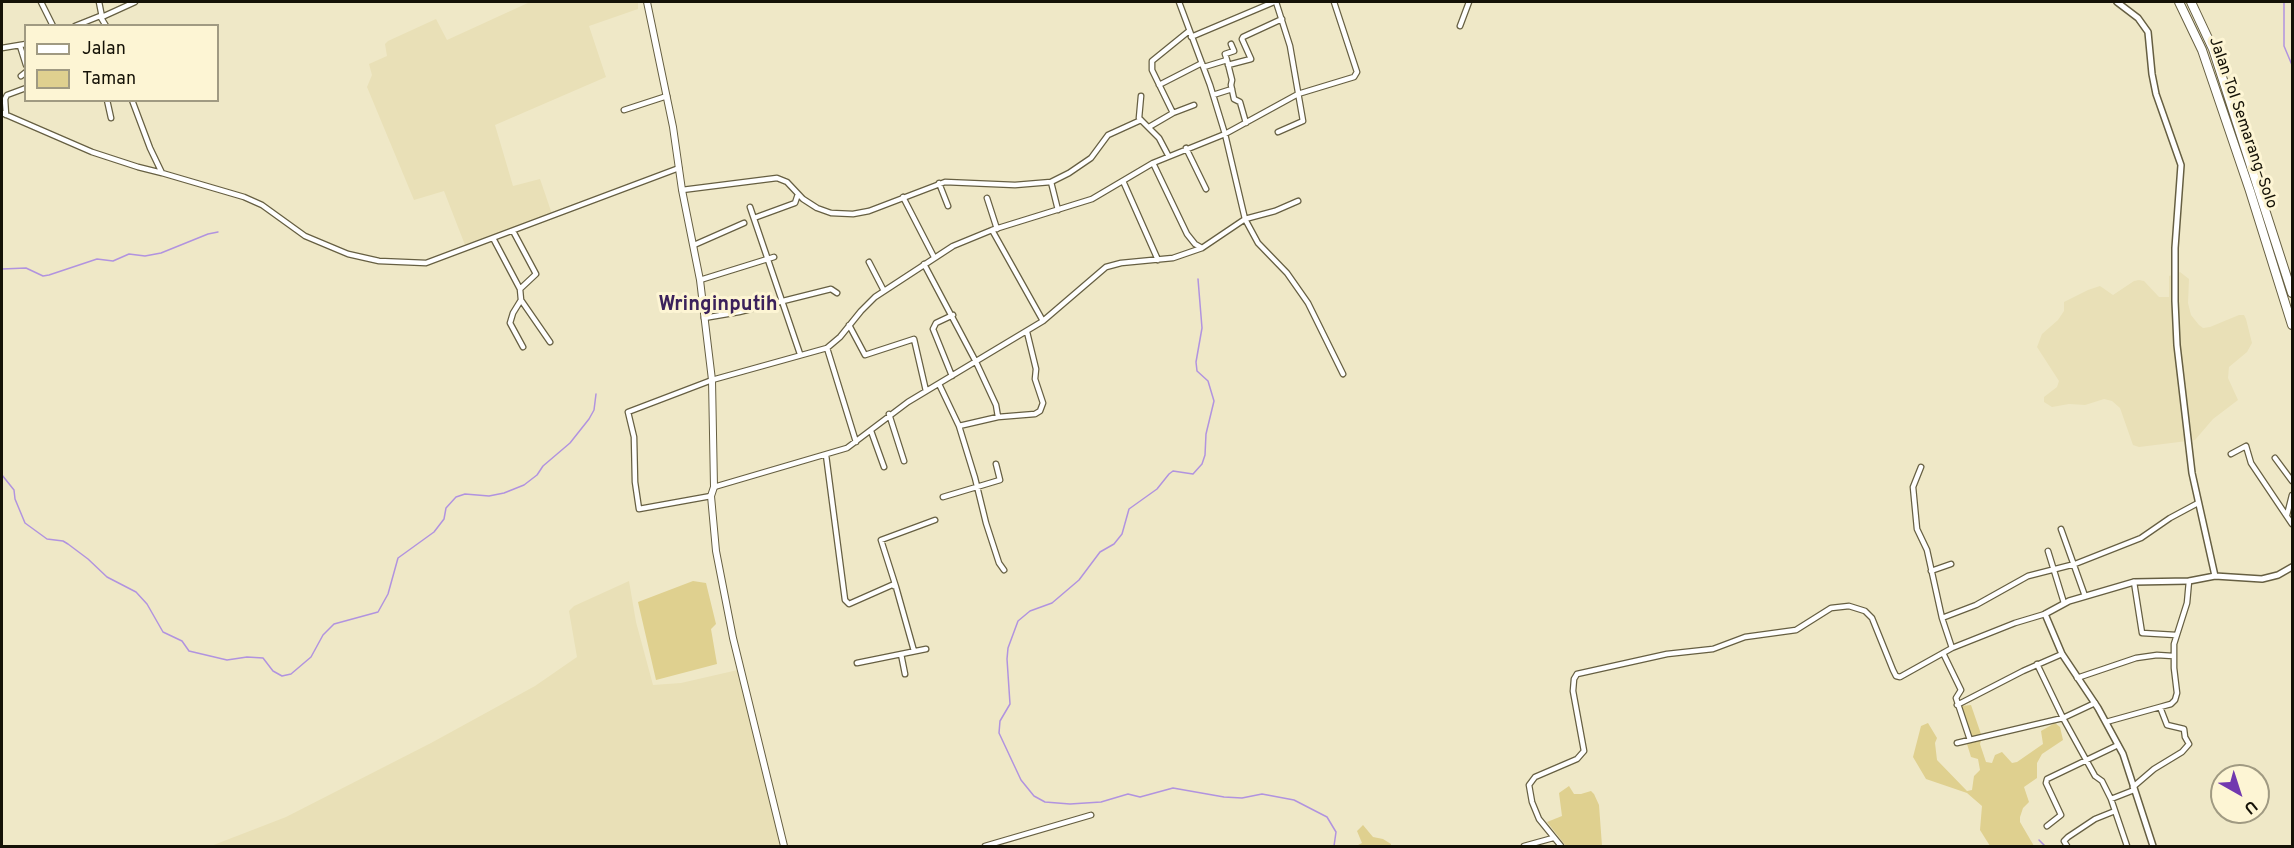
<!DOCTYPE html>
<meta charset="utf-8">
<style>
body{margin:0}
#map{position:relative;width:2294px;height:848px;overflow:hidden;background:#efe8c7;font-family:Overpass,sans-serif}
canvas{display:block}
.frame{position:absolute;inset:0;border:3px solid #151207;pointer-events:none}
.legend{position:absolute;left:24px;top:24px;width:195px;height:78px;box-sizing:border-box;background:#fdf5d4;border:2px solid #a09a82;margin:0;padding:8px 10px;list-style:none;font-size:18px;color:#151207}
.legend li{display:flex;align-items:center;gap:12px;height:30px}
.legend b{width:30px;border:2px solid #a09a82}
.north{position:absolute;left:2210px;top:764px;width:60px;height:60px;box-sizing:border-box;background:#fdf5d4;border:2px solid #a09a82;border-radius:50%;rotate:141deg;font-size:16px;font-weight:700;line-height:24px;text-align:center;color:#151207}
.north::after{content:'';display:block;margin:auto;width:21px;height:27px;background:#7138af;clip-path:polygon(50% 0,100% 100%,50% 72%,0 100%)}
</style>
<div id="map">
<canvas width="2294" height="848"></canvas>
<div class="frame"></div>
<ul class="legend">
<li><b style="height:8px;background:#fff"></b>Jalan</li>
<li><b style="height:16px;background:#dfd08f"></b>Taman</li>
</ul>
<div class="north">U</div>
</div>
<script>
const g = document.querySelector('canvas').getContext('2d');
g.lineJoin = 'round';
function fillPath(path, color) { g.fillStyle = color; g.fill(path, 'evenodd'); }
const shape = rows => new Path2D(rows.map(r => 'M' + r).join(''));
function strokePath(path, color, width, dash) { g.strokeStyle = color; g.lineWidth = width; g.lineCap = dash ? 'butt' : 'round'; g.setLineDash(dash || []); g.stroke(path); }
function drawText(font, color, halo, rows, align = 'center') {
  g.font = font + ' Overpass,sans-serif'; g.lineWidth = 6; g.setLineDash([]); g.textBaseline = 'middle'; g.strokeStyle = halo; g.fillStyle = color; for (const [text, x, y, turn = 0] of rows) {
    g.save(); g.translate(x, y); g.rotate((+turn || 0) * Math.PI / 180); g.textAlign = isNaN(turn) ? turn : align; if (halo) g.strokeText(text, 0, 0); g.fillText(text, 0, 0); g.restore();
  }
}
const built = shape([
 [530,2,638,2,638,9,589,26,606,77,495,125,513,186,540,179,552,214,465,245,444,191,414,200,367,87,372,75,369,64,387,56,385,44,388,41,436,19,447,40],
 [2180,272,2189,279,2188,303,2191,315,2199,325,2203,328,2210,327,2239,315,2244,315,2246,319,2252,343,2247,352,2229,367,2228,378,2238,400,2213,419,2195,440,2139,447,2133,445,2120,408,2112,401,2104,399,2085,405,2069,404,2052,407,2044,402,2044,397,2057,387,2059,381,2037,347,2042,334,2058,320,2064,311,2064,302,2088,290,2100,286,2113,295,2134,281,2139,280,2144,281,2159,297,2169,297,2169,276],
 [629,581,636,622,653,685,681,683,742,669,787,846,211,846,286,817,431,743,535,686,577,657,569,611,574,606]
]);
const green = shape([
 [693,581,706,583,716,624,711,629,717,664,656,680,638,602],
 [1971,705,1982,737,1980,744,1986,762,1992,763,1995,755,2002,752,2012,763,2017,762,2043,744,2041,731,2055,723,2060,727,2063,740,2042,754,2037,763,2037,778,2024,787,2029,802,2023,808,2020,817,2020,822,2034,846,1990,846,1980,830,1982,806,1967,793,1926,779,1913,757,1921,726,1928,723,1937,738,1935,743,1937,760,1967,791,1972,790,1974,776,1980,770,1978,759,1971,757,1967,744,1969,733,1961,706],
 [1569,786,1574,794,1581,794,1591,791,1594,794,1599,805,1602,846,1566,846,1547,822,1562,816,1559,793],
 [1363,825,1373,837,1383,839,1391,844,1391,846,1356,846,1362,843,1357,831]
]);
const stream = shape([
 [2284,2,2284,46,2292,65],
 [2,269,26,268,43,276,49,275,97,259,113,261,129,254,145,256,161,253,208,234,218,232],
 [1198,279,1202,328,1196,362,1197,371,1208,381,1214,401,1206,434,1205,455,1202,464,1193,474,1173,471,1169,474,1157,489,1129,509,1122,534,1114,544,1100,552,1079,580,1052,603,1030,611,1018,621,1008,648,1007,659,1010,704,1000,721,999,733,1021,780,1034,796,1045,802,1070,804,1101,802,1128,794,1140,797,1173,788,1224,797,1242,798,1262,794,1294,800,1327,817,1336,832,1334,846],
 [2,475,14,490,15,499,25,523,47,539,63,541,68,544,88,559,107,577,136,592,147,604,163,632,182,641,189,651,227,660,247,657,263,658,273,671,282,676,291,674,311,657,323,635,334,624,378,612,388,594,398,558,434,532,444,519,446,508,456,497,465,494,489,496,504,493,524,485,537,475,543,466,570,443,589,419,594,410,596,394],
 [2039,840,2045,846]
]);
const minor = shape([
 [41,2,53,26],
 [99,2,102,17,135,2],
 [1179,2,1210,85,1225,134,1245,219,1258,243,1287,273,1308,303,1343,374],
 [1276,2,1290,46,1303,121,1278,132],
 [75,26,100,16,106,26],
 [1460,26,1469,2],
 [1191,37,1274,2],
 [20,46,26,65],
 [2,48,26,44],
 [1227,60,1225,54,1234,51,1231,44],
 [1228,65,1251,59,1242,39,1243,37,1282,19],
 [1204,67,1227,60,1232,80,1231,85,1234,99,1240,102,1246,123],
 [21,76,26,72],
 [1159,85,1202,63],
 [1213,95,1232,89],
 [1141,96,1139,118,1159,138,1168,155],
 [107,100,111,118],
 [132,100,150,148,162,173,244,197,262,205,305,236,348,254,379,261,426,263,679,168],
 [624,110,667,96],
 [2,113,92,152,138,167,162,173],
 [1173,113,1194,105],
 [6,115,5,99,7,95,26,88],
 [1149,127,1173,113,1152,70,1152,61,1189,31],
 [1186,148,1206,189],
 [1153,163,1187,234,1195,244,1202,248,1245,219,1275,211,1298,201],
 [1123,181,1158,260],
 [1051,182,1058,210],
 [939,183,948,206],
 [682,190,777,178,787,182,803,199,817,208,831,213,853,214,869,211,945,182,1015,185,1051,182,1069,173,1091,158,1108,135,1141,120],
 [903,197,934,257],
 [987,198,997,229],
 [750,207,800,354],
 [754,218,795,203,798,194],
 [992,230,1043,321],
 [513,231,536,274,520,289],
 [493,238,520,289,521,300,550,342],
 [694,245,744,223],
 [869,262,884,291],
 [924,264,976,362,996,405,998,417],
 [700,280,774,257],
 [521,300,513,313,510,323,523,347],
 [704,318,739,312,831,289,837,293],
 [849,325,865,355,914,339,926,391],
 [827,348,856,442],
 [952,376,933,329,936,323,953,315],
 [939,384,959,426,975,478,986,523,999,563,1004,570],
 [889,414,904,461],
 [959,426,998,417,1035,414,1040,411,1043,403,1035,379,1036,369,1027,332],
 [871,431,884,467],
 [2231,454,2246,446,2251,463,2292,524],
 [826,455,845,600,849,604,892,585,896,587,914,651],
 [2275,458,2292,481],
 [1921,467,1913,487,1917,529,1927,550,1942,618,1952,648],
 [714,487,847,448,908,402,1043,321,1106,267,1121,263,1173,258,1202,248],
 [711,496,639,509,635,482,634,437,628,412,712,380,827,348,840,337,861,311,875,297,953,246,992,230,1092,199,1153,163,1225,134,1298,94,1354,77,1357,72,1334,2],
 [943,497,1000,480,996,464],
 [2287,515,2292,495],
 [2061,529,2085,596],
 [2048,551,2064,603],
 [1931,571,1951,564],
 [2134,582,2142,633,2176,635],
 [896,587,881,540,935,520],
 [1942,618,1976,605,2028,576,2075,564,2141,538,2170,518,2198,503],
 [1943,653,1961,690,1956,698,1970,740],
 [901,654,905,674],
 [857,663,926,649],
 [2037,664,2063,718,2095,776,2102,781,2111,799,2127,846],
 [2077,678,2136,658,2157,655,2173,656],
 [1957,705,2023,671,2062,654],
 [2106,722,2160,707,2171,704,2175,700,2177,693,2174,668,2174,644,2187,603,2189,581],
 [1957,743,2063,718,2095,703],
 [2133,787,2154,769,2182,752,2189,744,2185,737,2184,729,2167,725,2160,707],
 [2111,799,2134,790],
 [2047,826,2061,815,2046,783,2047,779,2118,745],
 [985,846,1091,815],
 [1524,846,1553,838],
 [1561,846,1539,819,1532,802,1529,785,1535,777,1577,759,1584,751,1573,691,1574,679,1577,674,1667,654,1713,649,1745,637,1796,630,1831,608,1849,606,1865,611,1872,618,1893,670,1896,676,1900,677,1952,648,2015,623,2045,614],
 [2067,846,2064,841,2068,837,2095,819,2115,811]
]);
const tertiary = shape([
 [2117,2,2138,18,2148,32,2152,74,2156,94,2181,165,2175,248,2175,301,2177,345,2192,473,2215,576],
 [2153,846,2123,754,2098,708,2062,654,2045,614,2069,601,2134,582,2189,581,2215,576,2262,579,2278,575,2292,567]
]);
const secondary = shape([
 [647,2,673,127,682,190,700,280,712,380,714,487,711,496,716,551,733,638,784,846]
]);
const motorway = shape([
 [2179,2,2202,50,2250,191,2292,325],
 [2191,2,2213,49,2292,293]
]);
const streetNames = [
 ["Jalan Tol Semarang–Solo",2242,123,71]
];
const quarterNames = [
 ["Wringinputih",718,306]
];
fillPath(built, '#e9e0b7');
fillPath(green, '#dfd08f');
strokePath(stream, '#b193df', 1.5);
strokePath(minor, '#665f42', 7);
strokePath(tertiary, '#665f42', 8);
strokePath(secondary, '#665f42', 8);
strokePath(motorway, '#665f42', 10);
strokePath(minor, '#fff', 4.5);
strokePath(tertiary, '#fff', 5);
strokePath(secondary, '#fff', 6);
strokePath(motorway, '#fff', 8);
drawText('16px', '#151207', '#fdf5d4', streetNames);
drawText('bold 20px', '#3b215b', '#fdf5d4', quarterNames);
</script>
